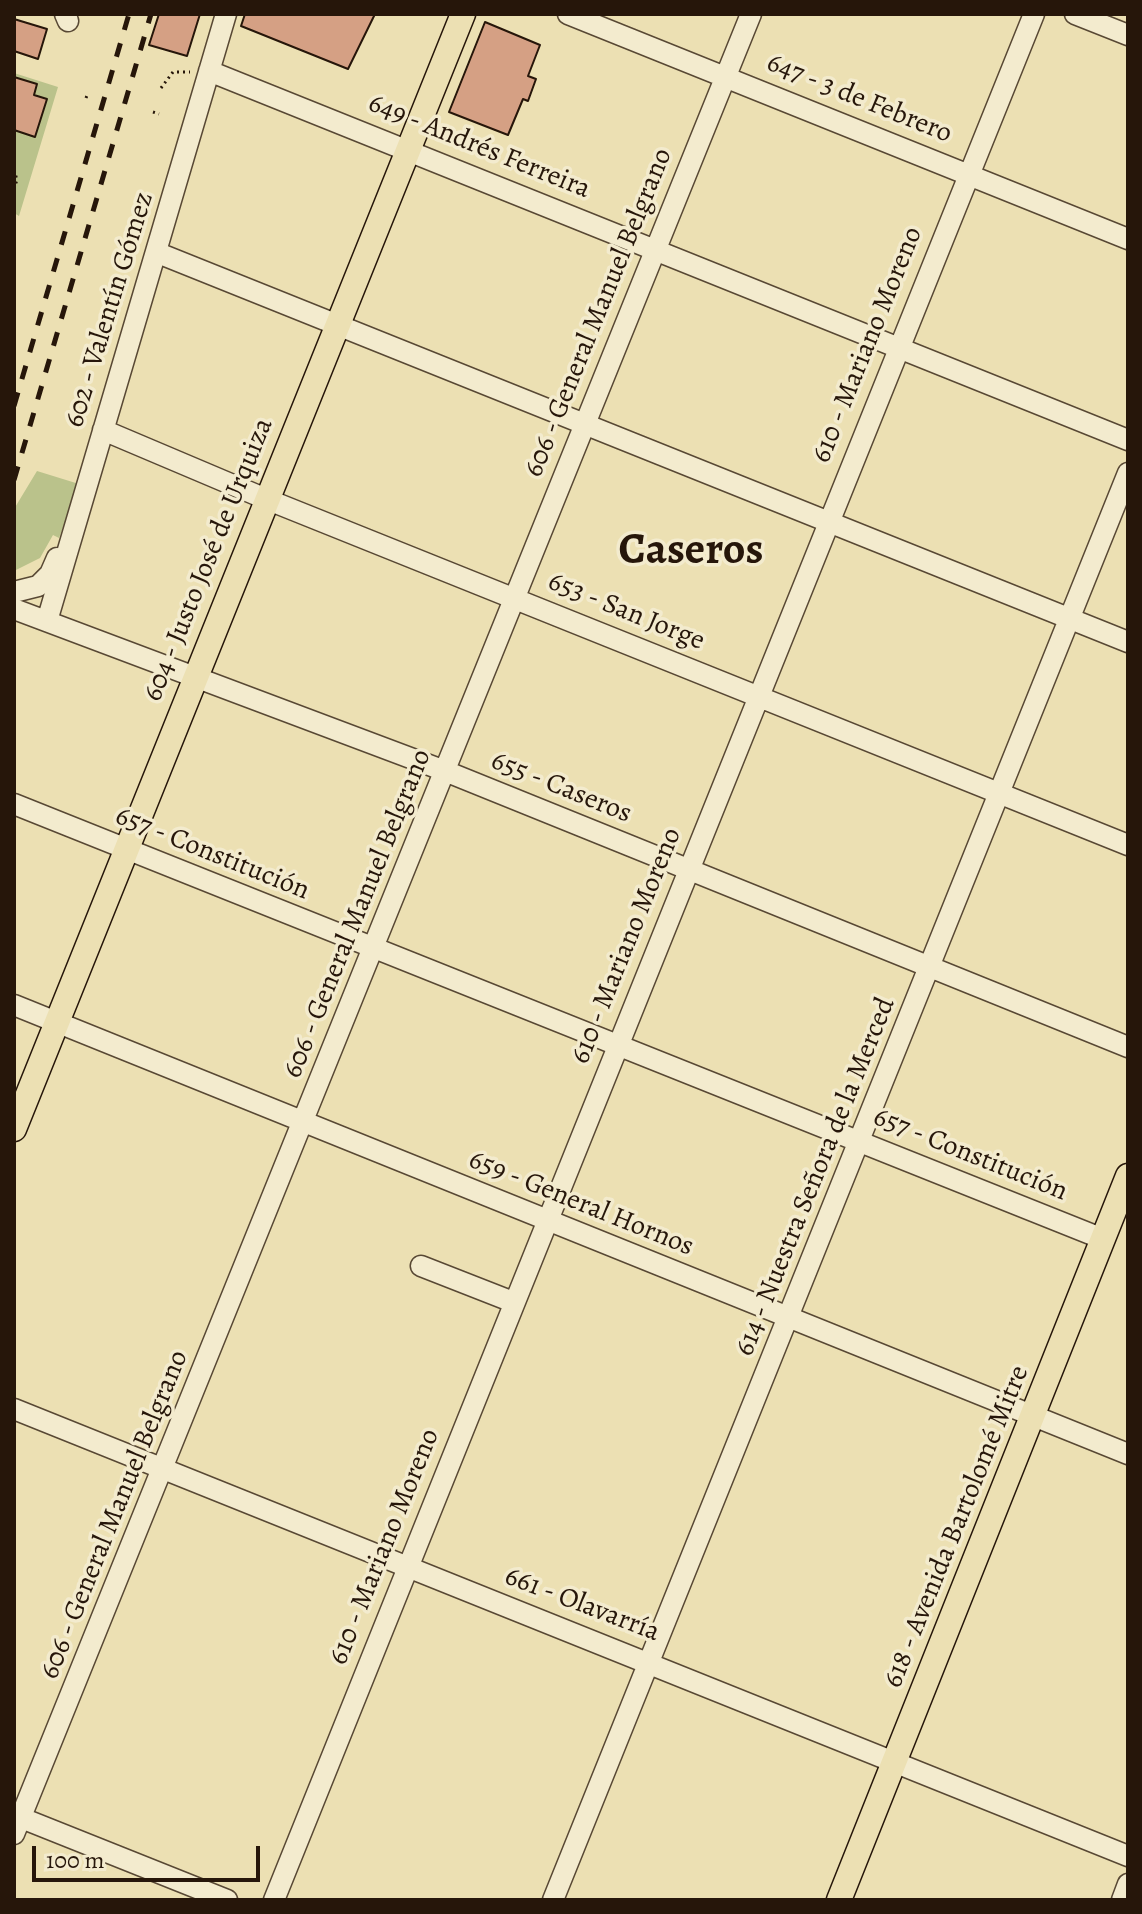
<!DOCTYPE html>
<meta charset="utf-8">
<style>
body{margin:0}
#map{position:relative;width:1142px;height:1914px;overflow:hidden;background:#ece0b3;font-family:Alegreya,serif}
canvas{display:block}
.frame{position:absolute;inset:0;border:16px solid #26160a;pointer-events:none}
.scale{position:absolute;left:32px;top:1846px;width:228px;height:36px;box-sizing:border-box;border:4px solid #26160a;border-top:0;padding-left:10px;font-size:24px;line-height:28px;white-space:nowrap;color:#26160a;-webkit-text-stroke:6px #f3ebce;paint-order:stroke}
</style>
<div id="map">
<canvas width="1142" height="1914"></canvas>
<div class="frame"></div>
<div class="scale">100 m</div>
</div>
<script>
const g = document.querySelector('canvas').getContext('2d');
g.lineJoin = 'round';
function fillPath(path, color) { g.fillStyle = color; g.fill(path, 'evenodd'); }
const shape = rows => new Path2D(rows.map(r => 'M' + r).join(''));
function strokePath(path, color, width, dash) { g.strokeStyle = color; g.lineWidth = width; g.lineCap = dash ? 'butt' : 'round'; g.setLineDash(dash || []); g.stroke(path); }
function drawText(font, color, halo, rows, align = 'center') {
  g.font = font + ' Alegreya,serif'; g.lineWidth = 7; g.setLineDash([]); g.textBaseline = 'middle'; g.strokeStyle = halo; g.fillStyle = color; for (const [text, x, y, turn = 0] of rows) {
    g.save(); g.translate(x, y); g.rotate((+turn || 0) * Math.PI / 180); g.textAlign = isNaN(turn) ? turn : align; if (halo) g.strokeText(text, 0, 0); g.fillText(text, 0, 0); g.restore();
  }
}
const green = shape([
 [14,73,58,87,19,216,14,213],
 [37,471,79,484,59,538,53,535,40,558,14,571,14,509]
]);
const building = shape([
 [159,14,200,14,187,56,149,45,159,14],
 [245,14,375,14,348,69,241,26,245,14],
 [14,19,47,29,38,59,14,51,14,19],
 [485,22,540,45,528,76,536,79,528,101,523,99,508,135,449,112,485,22],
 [14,77,37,84,34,95,47,99,35,137,14,130,14,77]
]);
const path = shape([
 [161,88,173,72,190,72],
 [86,98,88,93],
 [153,112,159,114],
 [14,170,17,180,14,188]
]);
const minor = shape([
 [65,14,68,21],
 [568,14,1128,239],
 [1075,14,1128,35],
 [209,71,1128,440],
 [158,253,1128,642],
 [103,430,266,499,1128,845],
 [14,592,38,586,50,574,57,558],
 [14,609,445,771,1128,1047],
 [47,621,226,14],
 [14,804,1103,1239],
 [14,1005,1128,1454],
 [421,1266,513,1302],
 [14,1409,1128,1856],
 [14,1815,227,1900],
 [14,1834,751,14],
 [274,1900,1034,14],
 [553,1900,1128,473],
 [1122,1900,1128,1884]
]);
const major = shape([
 [14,1129,463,14],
 [839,1900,1128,1176]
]);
const rail = shape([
 [14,406,129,14],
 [14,480,151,14]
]);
const streetNames = [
 ["647 - 3 de Febrero",859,99,22],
 ["649 - Andrés Ferreira",479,147,22],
 ["602 - Valentín Gómez",110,310,-73],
 ["606 - General Manuel Belgrano",599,313,-68],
 ["610 - Mariano Moreno",868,345,-68],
 ["604 - Justo José de Urquiza",209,560,-68],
 ["653 - San Jorge",626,612,22],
 ["655 - Caseros",561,788,22],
 ["657 - Constitución",212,854,22],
 ["606 - General Manuel Belgrano",358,914,-68],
 ["610 - Mariano Moreno",627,946,-68],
 ["657 - Constitución",970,1155,22],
 ["614 - Nuestra Señora de la Merced",816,1177,-68],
 ["659 - General Hornos",581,1204,22],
 ["606 - General Manuel Belgrano",115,1515,-68],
 ["618 - Avenida Bartolomé Mitre",957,1527,-68],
 ["610 - Mariano Moreno",385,1547,-68],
 ["661 - Olavarría",582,1605,21]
];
const townNames = [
 ["Caseros",691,552]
];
fillPath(green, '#bac28b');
fillPath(building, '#d5a084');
strokePath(building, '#26160a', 2);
strokePath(minor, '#584834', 23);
strokePath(major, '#26160a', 27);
strokePath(path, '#26160a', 3, [2, 4]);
strokePath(minor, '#f3ebce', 20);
strokePath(major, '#ece0b3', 24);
strokePath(rail, '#26160a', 5, [14, 14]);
drawText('28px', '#26160a', '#f3ebce', streetNames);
drawText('bold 44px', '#26160a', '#f3ebce', townNames);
</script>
